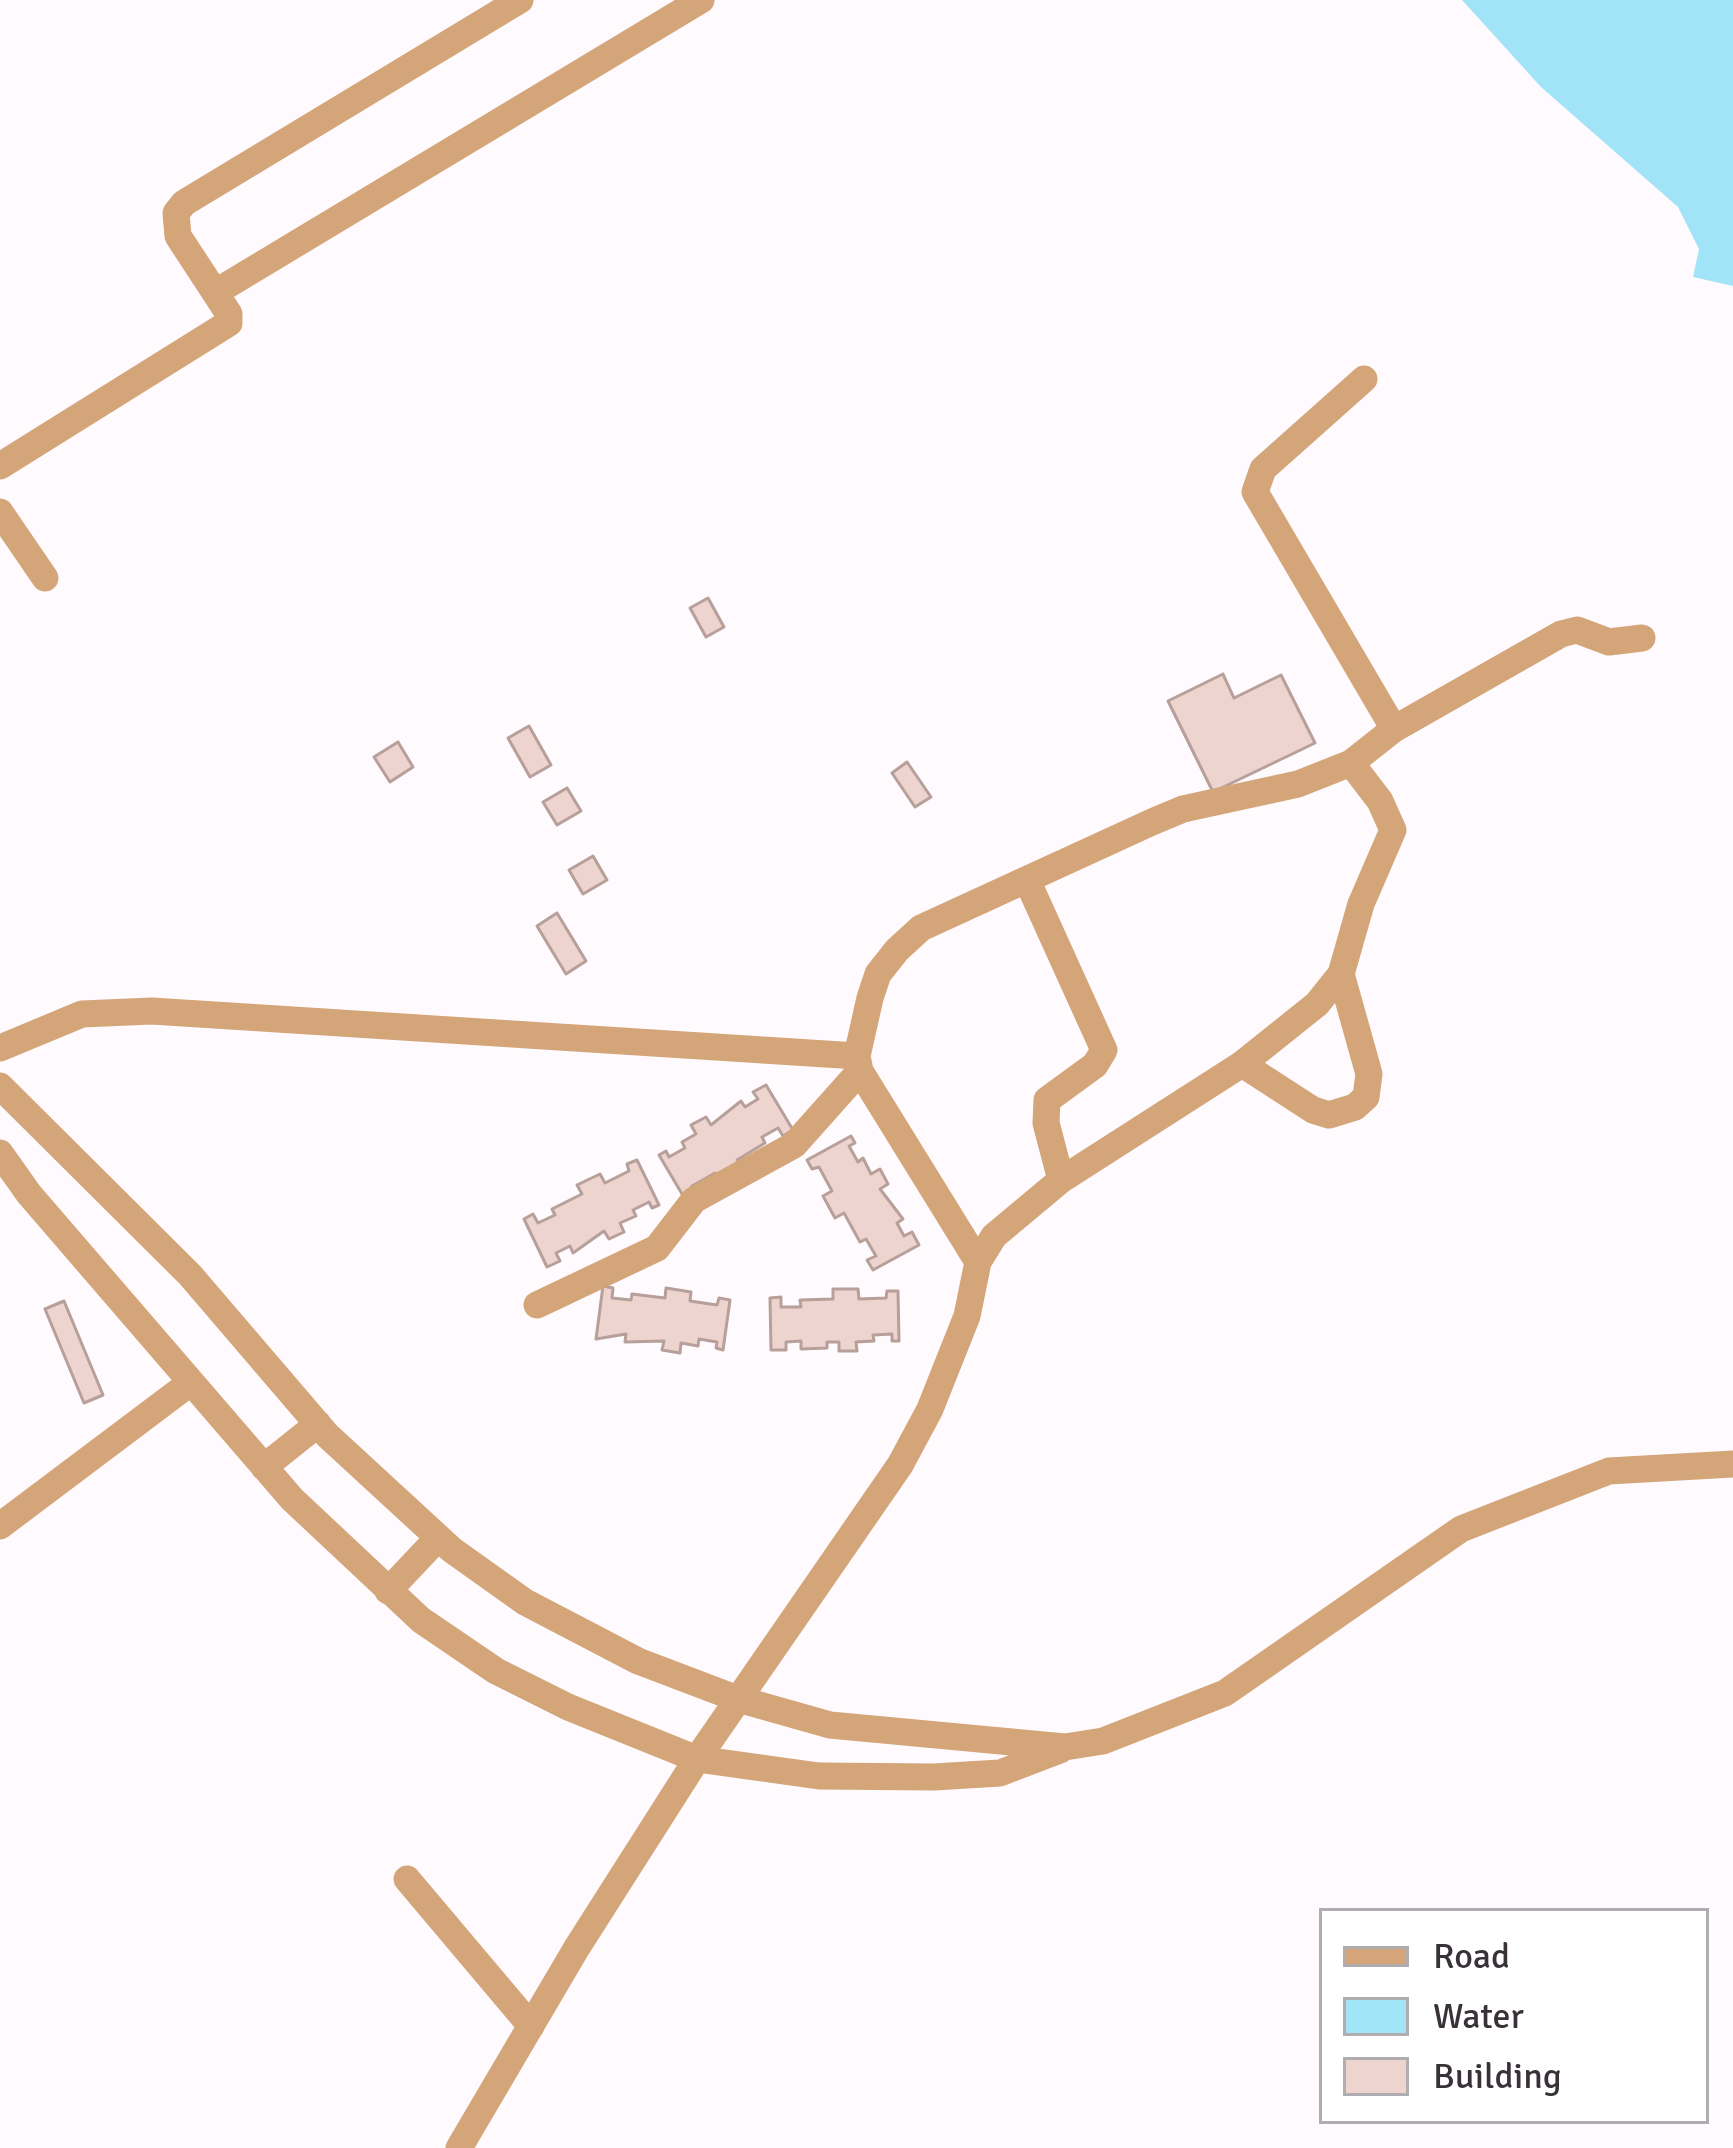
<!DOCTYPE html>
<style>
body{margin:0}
#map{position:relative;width:1733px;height:2148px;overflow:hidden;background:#fefafd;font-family:Signika,sans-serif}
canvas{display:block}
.legend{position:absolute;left:1319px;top:1908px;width:390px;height:216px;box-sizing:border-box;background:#fff;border:3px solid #afadaf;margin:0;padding:15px 21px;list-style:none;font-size:36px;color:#383138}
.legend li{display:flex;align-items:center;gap:24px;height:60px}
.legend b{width:60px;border:3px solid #afadaf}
</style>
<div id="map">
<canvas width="1733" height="2148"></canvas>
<ul class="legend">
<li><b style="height:15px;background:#d3a579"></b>Road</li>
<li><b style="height:33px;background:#a1e3f7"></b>Water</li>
<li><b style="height:33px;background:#eed4cf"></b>Building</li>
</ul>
</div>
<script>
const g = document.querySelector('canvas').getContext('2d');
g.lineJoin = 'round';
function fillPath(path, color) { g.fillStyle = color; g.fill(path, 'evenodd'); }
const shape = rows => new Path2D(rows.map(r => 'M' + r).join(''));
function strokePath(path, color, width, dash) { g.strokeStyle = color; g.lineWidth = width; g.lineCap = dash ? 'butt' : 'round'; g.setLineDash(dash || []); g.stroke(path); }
const water = shape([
 [1462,0,1733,0,1733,286,1693,277,1699,249,1678,207,1541,87]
]);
const building = shape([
 [708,598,724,627,706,637,690,608,708,598],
 [1223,674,1234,698,1281,675,1315,743,1213,792,1168,701,1223,674],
 [529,726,551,765,530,777,508,738,529,726],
 [398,742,413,767,390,782,374,757,398,742],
 [907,762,931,797,915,807,892,773,907,762],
 [567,788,581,811,557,825,543,802,567,788],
 [593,856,607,880,583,894,569,870,593,856],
 [557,913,586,961,566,974,537,926,557,913],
 [766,1085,793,1130,783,1136,778,1128,762,1137,765,1143,737,1160,742,1169,720,1181,715,1173,692,1186,685,1199,659,1155,666,1151,669,1157,685,1148,682,1142,696,1134,691,1125,706,1117,711,1125,741,1101,745,1107,758,1099,753,1092,766,1085],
 [851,1136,855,1143,849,1146,858,1162,863,1158,871,1174,880,1169,888,1184,880,1189,903,1219,897,1223,904,1236,912,1232,919,1245,873,1270,867,1260,876,1256,866,1239,860,1242,844,1213,835,1218,823,1196,832,1191,819,1167,812,1169,807,1160,851,1136],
 [637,1160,659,1205,652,1208,649,1202,633,1210,636,1216,620,1223,624,1232,609,1239,604,1231,573,1253,570,1246,556,1253,560,1261,547,1267,524,1219,533,1214,538,1223,555,1215,552,1209,582,1194,577,1185,600,1174,605,1183,629,1171,627,1164,637,1160],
 [603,1286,613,1288,612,1298,631,1300,632,1294,665,1298,666,1288,691,1292,690,1301,717,1305,719,1298,730,1300,723,1350,716,1348,717,1342,699,1339,698,1346,681,1343,680,1353,662,1350,664,1341,625,1342,626,1334,596,1339,603,1286],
 [833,1289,858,1289,859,1299,886,1298,887,1291,898,1291,899,1341,892,1341,892,1334,873,1335,874,1341,856,1342,857,1351,839,1351,839,1342,827,1342,827,1348,801,1349,801,1341,786,1342,786,1350,771,1350,770,1298,781,1297,781,1307,801,1307,800,1300,833,1299,833,1289],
 [64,1301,103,1395,84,1403,45,1309,64,1301]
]);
const minor = shape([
 [216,292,701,0],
 [1364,379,1263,469,1255,492,1394,729],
 [0,466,229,323,229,314,178,236,176,213,184,203,520,0],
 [0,512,45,578],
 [1027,880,1104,1050,1095,1065,1047,1100,1046,1123,1061,1180],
 [0,1048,82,1014,152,1011,857,1056],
 [1242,1064,1313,1110,1329,1115,1355,1107,1366,1097,1369,1074,1341,974],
 [0,1086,190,1275,327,1435,452,1550,525,1602,638,1661,738,1699,830,1725,1065,1747,1103,1741,1225,1693,1461,1529,1609,1471,1733,1464],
 [0,1153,29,1194,292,1499,421,1620,496,1671,568,1707,697,1759,819,1776,934,1777,1000,1773,1060,1750],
 [978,1262,860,1071,857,1056,870,998,878,974,897,950,921,928,1152,822,1183,809,1298,784,1351,763,1394,729,1561,634,1577,630,1609,642,1642,638],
 [537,1305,657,1248,694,1200,794,1145,860,1071],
 [264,1467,318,1424],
 [0,1526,190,1383],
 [388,1591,438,1538],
 [407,1879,531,2026],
 [459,2148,576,1949,697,1759,900,1465,930,1409,967,1316,978,1262,994,1236,1061,1180,1242,1064,1317,1004,1341,974,1361,904,1393,830,1380,801,1351,763]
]);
fillPath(water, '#a1e3f7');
fillPath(building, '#eed4cf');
strokePath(building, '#b79f9a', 3);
strokePath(minor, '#d3a579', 27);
</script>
